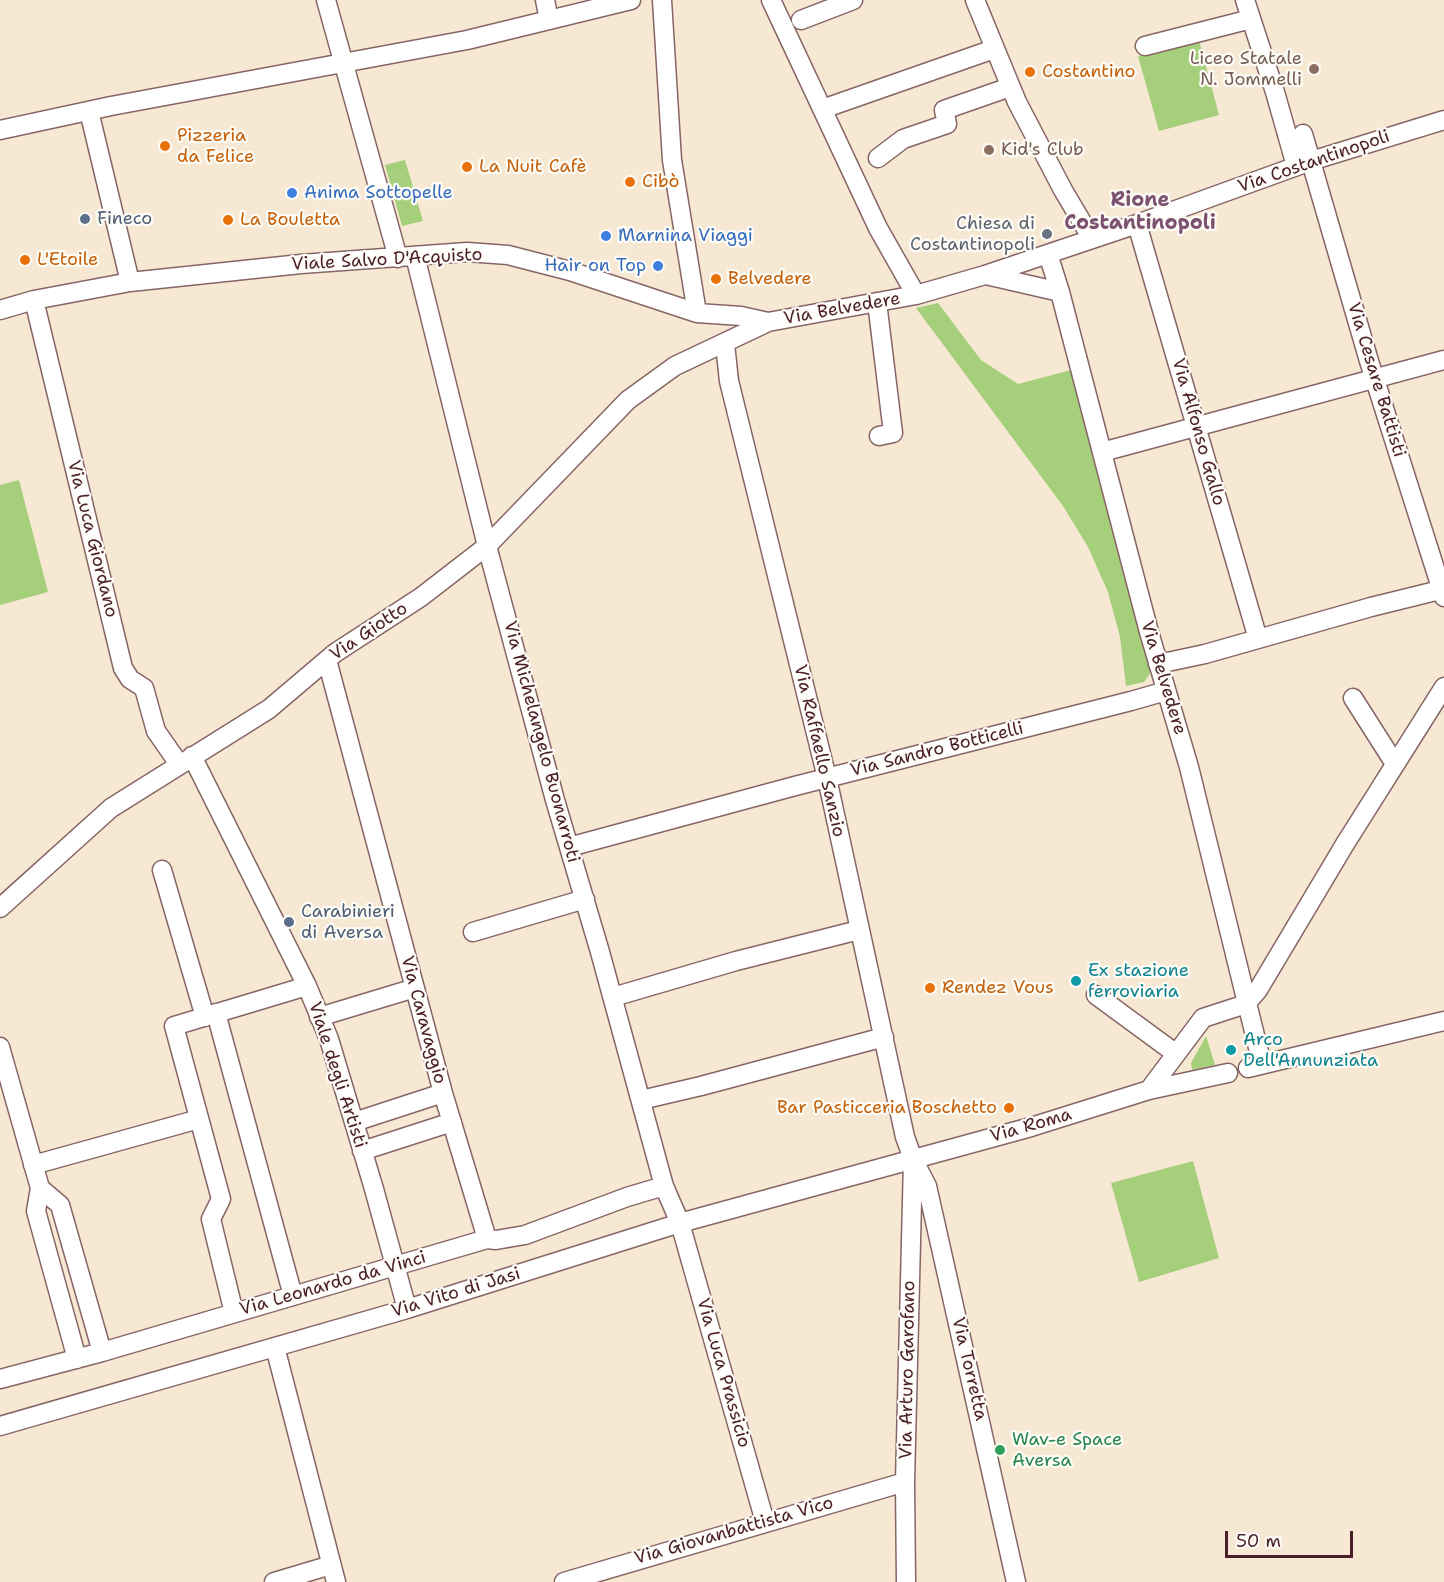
<!DOCTYPE html>
<meta charset="utf-8">
<style>
body{margin:0}
#map{position:relative;width:1444px;height:1582px;overflow:hidden;background:#f7e8d3;font-family:"Shantell Sans",sans-serif}
canvas{display:block}
.scale{position:absolute;left:1225px;top:1531px;width:128px;height:27px;box-sizing:border-box;border:3px solid #4a1f2b;border-top:0;padding-left:8px;font-size:18px;line-height:21px;white-space:nowrap;color:#4a1f2b;-webkit-text-stroke:4px #fdfcf7;paint-order:stroke}
</style>
<div id="map">
<canvas width="1444" height="1582"></canvas>
<div class="scale">50 m</div>
</div>
<script>
const g = document.querySelector('canvas').getContext('2d');
g.lineJoin = 'round';
function fillPath(path, color) { g.fillStyle = color; g.fill(path, 'evenodd'); }
const shape = rows => new Path2D(rows.map(r => 'M' + r).join(''));
function strokePath(path, color, width, dash) { g.strokeStyle = color; g.lineWidth = width; g.lineCap = dash ? 'butt' : 'round'; g.setLineDash(dash || []); g.stroke(path); }
function drawText(font, color, halo, rows, align = 'center') {
  g.font = font + ' "Shantell Sans",sans-serif'; g.lineWidth = 4.5; g.setLineDash([]); g.textBaseline = 'middle'; g.strokeStyle = halo; g.fillStyle = color; for (const [text, x, y, turn = 0] of rows) {
    g.save(); g.translate(x, y); g.rotate((+turn || 0) * Math.PI / 180); g.textAlign = isNaN(turn) ? turn : align; if (halo) g.strokeText(text, 0, 0); g.fillText(text, 0, 0); g.restore();
  }
}
const green = shape([
 [1199,40,1219,115,1159,131,1138,56],
 [405,160,423,221,402,226,385,165],
 [938,303,981,360,1018,384,1071,370,1151,672,1144,682,1126,686,1120,637,1108,592,1088,547,1063,506,916,308],
 [19,480,48,592,0,605,0,485],
 [1206,1036,1215,1065,1192,1070,1191,1063],
 [1193,1161,1219,1258,1139,1282,1111,1183]
]);
const minor = shape([
 [326,0,398,258],
 [545,0,549,20],
 [662,0,672,160,697,313],
 [771,0,878,228,916,295],
 [975,0,1017,102,1063,190,1092,239],
 [1245,0,1275,92,1296,166],
 [801,20,853,0],
 [1145,46,1251,19],
 [831,106,994,49],
 [89,111,130,282],
 [0,130,111,106,467,40,631,0],
 [1303,134,1369,361,1444,597],
 [878,158,903,139,947,124,944,110,1010,87],
 [1137,224,1258,639],
 [1048,254,1060,292,1149,632,1189,767,1262,1064],
 [415,256,487,546,555,800,600,952,664,1186,680,1223,765,1522],
 [986,275,1060,292],
 [34,300,123,668,130,679,144,688,156,731,179,764],
 [877,302,893,433,879,436],
 [0,310,34,300,130,282,301,264,467,252,508,255,570,271,697,313,741,316,768,322],
 [725,344,729,381,827,778,905,1137,913,1159,927,1186,1016,1582],
 [1102,452,1444,360],
 [327,660,443,1093,487,1239],
 [1158,664,1205,654,1371,607,1444,589],
 [1353,698,1395,764],
 [192,756,307,986,329,1039,374,1189,407,1309],
 [569,847,795,786,1131,701,1166,691],
 [162,870,205,1017],
 [0,908,111,808,269,709,335,653,421,597,487,546,628,400,675,366,768,322,916,295,985,275,1137,224,1311,161,1444,120],
 [473,932,585,899],
 [1096,995,1175,1053],
 [613,997,736,961,859,930],
 [1246,1004,1258,990,1345,844,1444,687],
 [216,1013,293,1296],
 [319,1017,415,988],
 [0,1047,40,1188,36,1211,77,1359],
 [1248,1068,1444,1021],
 [1149,1090,1203,1018,1246,1004],
 [641,1100,701,1086,884,1037],
 [354,1122,443,1093],
 [362,1151,452,1122],
 [33,1165,199,1119],
 [40,1188,60,1205,102,1352],
 [234,1313,211,1219,221,1199,174,1026,307,986],
 [275,1347,336,1582],
 [0,1379,102,1352,487,1239,496,1240,525,1235,627,1197,664,1186],
 [0,1426,407,1309,680,1223,1031,1127,1149,1090,1228,1073],
 [274,1582,331,1565],
 [564,1582,905,1482],
 [906,1582,905,1482,913,1161]
]);
const markers = [
 [1314,69,6,"#8d6e63"],
 [1030,72,6,"#e8710a"],
 [165,146,6,"#e8710a"],
 [989,150,6,"#8d6e63"],
 [467,167,6,"#e8710a"],
 [630,182,6,"#e8710a"],
 [292,193,6,"#3f7fe0"],
 [85,219,6,"#5c6f8a"],
 [228,220,6,"#e8710a"],
 [1047,234,6,"#6b7280"],
 [606,236,6,"#3f7fe0"],
 [25,260,6,"#e8710a"],
 [658,266,6,"#3f7fe0"],
 [716,279,6,"#e8710a"],
 [289,922,6,"#5c6f8a"],
 [1076,981,6,"#0f9aa8"],
 [930,988,6,"#e8710a"],
 [1231,1050,6,"#0f9aa8"],
 [1009,1108,6,"#e8710a"],
 [1000,1450,6,"#2e9e5b"]
];
const educationNames = [
 ["Liceo Statale",1302,59],
 ["N. Jommelli",1302,80],
 ["Kid's Club",1001,150,"left"]
];
const foodNames = [
 ["Costantino",1042,72],
 ["Pizzeria",177,136],
 ["da Felice",177,157],
 ["La Nuit Cafè",479,167],
 ["Cibò",642,182],
 ["La Bouletta",240,220],
 ["L'Etoile",37,260],
 ["Belvedere",728,279],
 ["Rendez Vous",942,988],
 ["Bar Pasticceria Boschetto",997,1108,"right"]
];
const streetNames = [
 ["Via Costantinopoli",1314,162,-19],
 ["Viale Salvo D'Acquisto",387,260,-3],
 ["Via Belvedere",842,309,-10],
 ["Via Cesare Battisti",1376,380,73],
 ["Via Alfonso Gallo",1198,432,74],
 ["Via Luca Giordano",92,539,76],
 ["Via Giotto",369,632,-34],
 ["Via Belvedere",1163,678,73],
 ["Via Michelangelo Buonarroti",541,742,75],
 ["Via Sandro Botticelli",937,750,-14],
 ["Via Raffaello Sanzio",819,751,77],
 ["Via Caravaggio",423,1020,75],
 ["Viale degli Artisti",337,1075,72],
 ["Via Roma",1031,1126,-16],
 ["Via Leonardo da Vinci",333,1284,-16],
 ["Via Vito di Jasi",456,1293,-17],
 ["Via Torretta",969,1369,77],
 ["Via Arturo Garofano",908,1370,-89],
 ["Via Luca Prassicio",723,1373,74],
 ["Via Giovanbattista Vico",734,1531,-16]
];
const shopNames = [
 ["Anima Sottopelle",304,193],
 ["Marnina Viaggi",618,236],
 ["Hair on Top",646,266,"right"]
];
const serviceNames = [
 ["Fineco",97,219],
 ["Carabinieri",301,912],
 ["di Aversa",301,933]
];
const worshipNames = [
 ["Chiesa di",1035,224],
 ["Costantinopoli",1035,245]
];
const cultureNames = [
 ["Ex stazione",1088,971],
 ["ferroviaria",1088,992],
 ["Arco",1243,1040],
 ["Dell'Annunziata",1243,1061]
];
const leisureNames = [
 ["Wav-e Space",1012,1440],
 ["Aversa",1012,1461]
];
const neighbourhoodNames = [
 ["Rione",1140,201],
 ["Costantinopoli",1140,224]
];
fillPath(green, '#a5cf7a');
strokePath(minor, '#876566', 21);
strokePath(minor, '#fff', 18);
for (const [x, y, r, color] of markers) { const dot = new Path2D(); dot.arc(x, y, r, 0, 2 * Math.PI); g.fillStyle = color; g.fill(dot); strokePath(dot, '#fdfcf7', 2); }
drawText('18px', '#785e54', '#fdfcf7', educationNames, 'right');
drawText('18px', '#c56008', '#fdfcf7', foodNames, 'left');
drawText('18px', '#4a1f2b', '#fdfcf7', streetNames);
drawText('18px', '#366cbe', '#fdfcf7', shopNames, 'left');
drawText('18px', '#4e5e75', '#fdfcf7', serviceNames, 'left');
drawText('18px', '#5b616d', '#fdfcf7', worshipNames, 'right');
drawText('18px', '#0d838f', '#fdfcf7', cultureNames, 'left');
drawText('18px', '#27864d', '#fdfcf7', leisureNames, 'left');
drawText('bold 20px', '#7c5271', '#fdfcf7', neighbourhoodNames);
</script>
